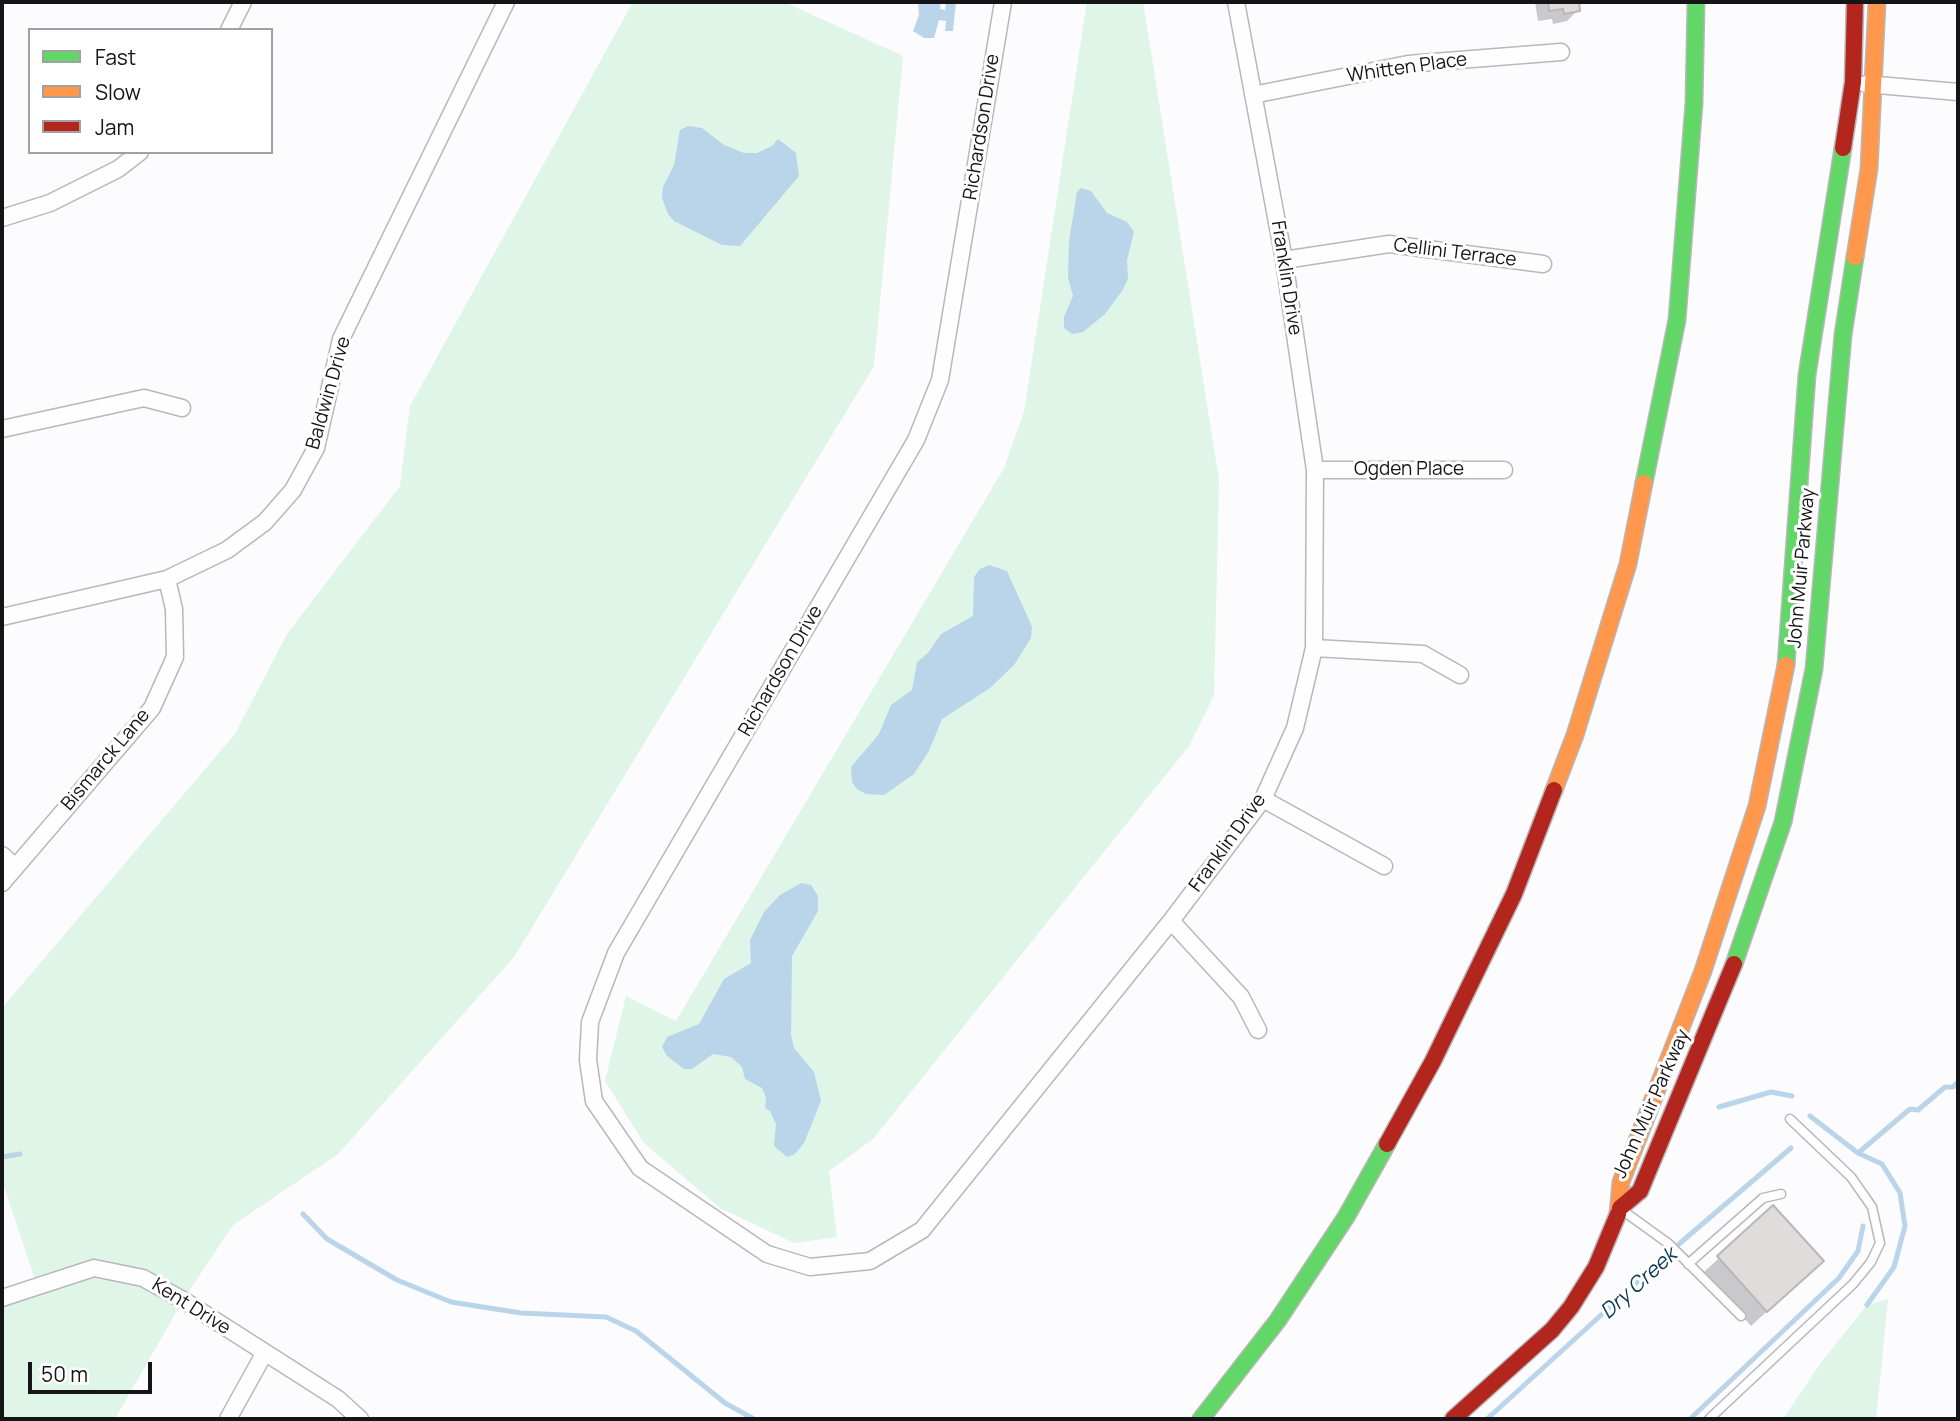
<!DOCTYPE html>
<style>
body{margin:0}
#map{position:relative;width:1960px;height:1421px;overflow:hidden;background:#fcfbfd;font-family:Manrope,sans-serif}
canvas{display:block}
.frame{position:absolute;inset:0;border:4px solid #151417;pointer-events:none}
.legend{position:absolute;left:28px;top:28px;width:245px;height:126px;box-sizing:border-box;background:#fff;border:2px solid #a1a1a2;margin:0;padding:9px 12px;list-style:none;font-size:21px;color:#151417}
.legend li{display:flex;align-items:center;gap:14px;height:35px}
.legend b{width:35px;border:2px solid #a1a1a2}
.scale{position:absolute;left:28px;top:1362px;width:124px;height:32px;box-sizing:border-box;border:4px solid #151417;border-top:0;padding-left:9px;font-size:21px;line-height:24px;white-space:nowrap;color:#151417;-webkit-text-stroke:5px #fff;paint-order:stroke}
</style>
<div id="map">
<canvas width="1960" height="1421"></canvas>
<div class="frame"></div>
<ul class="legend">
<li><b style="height:9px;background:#63d668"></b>Fast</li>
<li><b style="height:9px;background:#ff974d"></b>Slow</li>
<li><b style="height:9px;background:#b3261e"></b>Jam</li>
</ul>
<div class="scale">50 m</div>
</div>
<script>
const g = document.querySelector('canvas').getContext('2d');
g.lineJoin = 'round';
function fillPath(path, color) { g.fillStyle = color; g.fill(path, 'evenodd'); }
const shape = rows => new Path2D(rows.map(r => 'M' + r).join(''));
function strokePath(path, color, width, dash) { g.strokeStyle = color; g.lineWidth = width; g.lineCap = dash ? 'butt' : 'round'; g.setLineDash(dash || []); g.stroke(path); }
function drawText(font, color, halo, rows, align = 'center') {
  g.font = font + ' Manrope,sans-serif'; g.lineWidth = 6; g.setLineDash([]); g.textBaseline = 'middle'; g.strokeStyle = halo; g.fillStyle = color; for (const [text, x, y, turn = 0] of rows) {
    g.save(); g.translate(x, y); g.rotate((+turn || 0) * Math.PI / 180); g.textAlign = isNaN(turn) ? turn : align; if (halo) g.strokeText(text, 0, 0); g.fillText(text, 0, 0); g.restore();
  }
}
const green = shape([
 [633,2,784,2,903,56,874,366,514,957,338,1154,233,1225,183,1300,115,1419,2,1419,2,1301,35,1279,2,1180,2,1008,235,734,287,634,400,486,410,406],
 [1087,2,1143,2,1219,480,1214,695,1189,746,873,1139,829,1171,837,1237,794,1243,720,1208,644,1143,605,1081,626,996,676,1021,1004,468,1024,412],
 [1888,1299,1876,1419,1783,1419,1820,1364,1867,1305]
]);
const water = shape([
 [918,2,941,2,940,9,945,10,946,2,956,2,953,31,945,31,946,21,939,20,934,38,924,38,913,31,919,15],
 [688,126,702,128,724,145,744,153,757,153,772,146,778,139,796,153,799,176,740,246,722,245,674,221,668,214,662,198,663,187,674,165,680,130],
 [1081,188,1091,191,1107,213,1127,222,1134,232,1127,260,1128,279,1122,291,1105,314,1083,332,1072,334,1064,328,1064,317,1073,296,1068,278,1069,241,1077,192],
 [989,565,1007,571,1032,627,1031,638,1014,665,990,688,942,719,929,751,914,774,884,795,866,794,857,789,852,782,851,767,879,734,891,705,912,690,917,662,928,653,941,634,973,616,974,577,980,569],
 [801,883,811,885,818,896,818,911,792,956,791,1035,794,1048,814,1072,821,1101,804,1143,794,1155,787,1157,774,1146,776,1124,770,1111,765,1108,766,1098,762,1088,745,1079,742,1067,731,1057,713,1054,692,1069,684,1069,667,1056,662,1047,667,1037,699,1024,724,979,751,963,750,940,764,912,780,895]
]);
const shadow = shape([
 [1535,2,1577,2,1578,10,1567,21,1553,24,1552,19,1538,21],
 [1773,1208,1806,1276,1751,1326,1703,1273]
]);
const stream = shape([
 [1719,1107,1771,1092,1792,1096],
 [1810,1116,1858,1153,1882,1164,1900,1193,1905,1226,1894,1267,1867,1305],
 [1858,1153,1910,1109,1918,1110,1945,1087,1953,1087,1958,1082],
 [2,1157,20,1154],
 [303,1214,327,1239,397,1280,451,1302,521,1313,606,1317,636,1331,725,1403,754,1419],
 [1487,1419,1679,1244,1791,1148],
 [1690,1419,1839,1278,1858,1251,1863,1226]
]);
const building = shape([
 [1548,2,1579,2,1580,11,1564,14,1563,9,1549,11,1548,2],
 [1773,1205,1824,1261,1767,1312,1717,1256,1773,1205]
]);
const lane = shape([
 [1622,1210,1669,1244,1741,1316],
 [1688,1264,1763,1198,1781,1194],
 [1709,1419,1853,1284,1871,1262,1880,1243,1872,1207,1851,1177,1790,1119]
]);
const street = shape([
 [1003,2,940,380,916,440,616,953,590,1022,588,1060,594,1101,640,1168,767,1254,810,1267,870,1261,922,1230,1171,921,1263,799,1295,728,1314,648,1315,470,1284,260,1236,2],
 [229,30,243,2],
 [1866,84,1958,92],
 [1253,95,1408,64,1561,52],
 [2,218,50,203,118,169,140,152],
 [1284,260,1389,244,1543,264],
 [2,429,144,398,182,408],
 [1315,470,1504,470],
 [2,617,167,579,227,550,265,522,293,490,316,448,341,339,506,2],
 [1314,648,1423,654,1460,675],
 [1263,799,1384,866],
 [2,855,15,867],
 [2,883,152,708,175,657,174,609,167,579],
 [1171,921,1241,997,1258,1030],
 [2,1298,94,1268,143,1278,183,1300,338,1399,360,1419],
 [228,1419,264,1354]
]);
const fast = shape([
 [1644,483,1677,320,1694,103,1696,2],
 [1786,665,1807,375,1843,148],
 [1734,964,1783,822,1814,669,1843,335,1855,257],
 [1201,1419,1278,1320,1346,1217,1387,1144]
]);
const slow = shape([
 [1855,257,1869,169,1877,2],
 [1554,790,1575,735,1628,564,1644,483],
 [1618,1214,1621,1182,1703,971,1757,806,1786,665]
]);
const jam = shape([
 [1843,148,1853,82,1855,2],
 [1387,1144,1433,1061,1514,894,1554,790],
 [1620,1208,1640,1191,1734,964],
 [1453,1419,1552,1330,1571,1307,1596,1267,1618,1214]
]);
const streetNames = [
 ["Whitten Place",1407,68,-8],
 ["Richardson Drive",982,127,-81],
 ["Cellini Terrace",1455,253,7],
 ["Franklin Drive",1286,278,81],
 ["Baldwin Drive",329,393,-74],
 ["Ogden Place",1409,470],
 ["John Muir Parkway",1802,568,-85],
 ["Richardson Drive",781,671,-60],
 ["Bismarck Lane",106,760,-50],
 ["Franklin Drive",1228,843,-54],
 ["John Muir Parkway",1652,1104,-66],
 ["Kent Drive",191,1307,32]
];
const waterNames = [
 ["Dry Creek",1639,1284,-42]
];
fillPath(green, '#def5e8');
fillPath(water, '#bad4ea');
fillPath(shadow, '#0003');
strokePath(stream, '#bad4ea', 5);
fillPath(building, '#dfdddc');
strokePath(building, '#b9b7b7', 2);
strokePath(lane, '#b8b7b9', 11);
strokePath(street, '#b8b7b9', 19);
strokePath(fast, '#b8b7b9', 19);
strokePath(slow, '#b8b7b9', 19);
strokePath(jam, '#b8b7b9', 19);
strokePath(lane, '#fffeff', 8);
strokePath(street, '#fffeff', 16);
strokePath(fast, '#63d668', 16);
strokePath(slow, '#ff974d', 16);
strokePath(jam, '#b3261e', 16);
drawText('19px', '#151417', '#fff', streetNames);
drawText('italic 21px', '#0d3b59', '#fff', waterNames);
</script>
